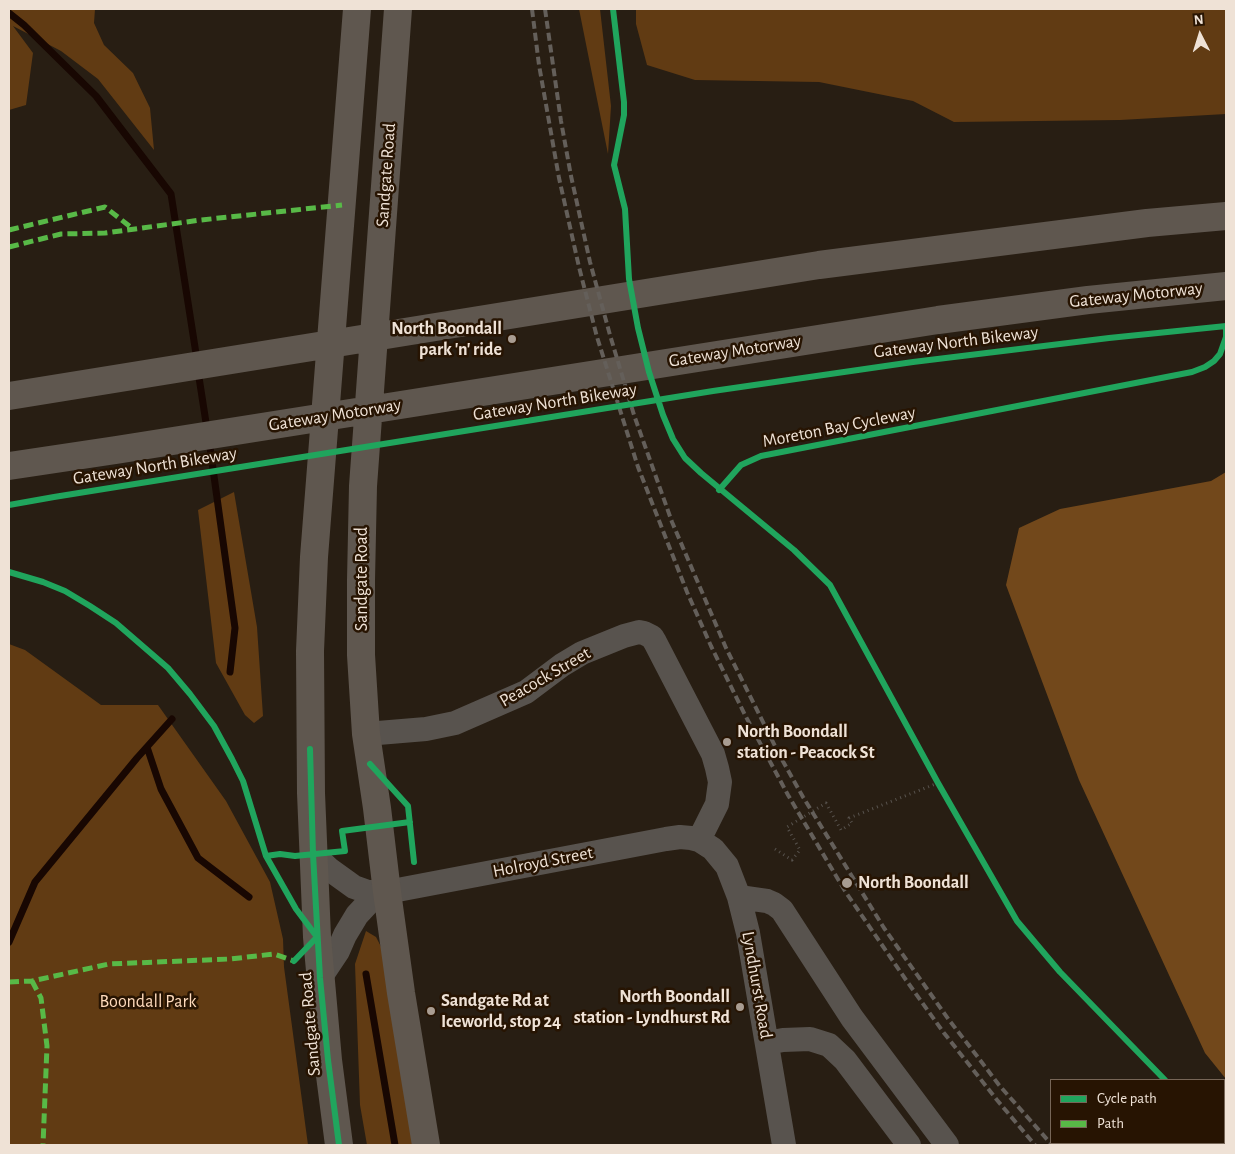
<!DOCTYPE html>
<style>
body{margin:0}
#map{position:relative;width:1235px;height:1154px;overflow:hidden;background:#281e13;font-family:"Alegreya Sans",sans-serif}
canvas{display:block}
.frame{position:absolute;inset:0;border:10px solid #efe2d6;pointer-events:none}
.legend{position:absolute;left:1050px;top:1079px;width:175px;height:65px;box-sizing:border-box;background:#271402;border:1px solid #776657;margin:0;padding:6px 9px;list-style:none;font-size:15px;color:#efe2d6}
.legend li{display:flex;align-items:center;gap:10px;height:25px}
.legend b{width:25px;border:1px solid #776657}
.north{position:absolute;left:1175px;top:10px;width:50px;height:50px;-webkit-text-stroke:4px #271402;paint-order:stroke;rotate:355deg;font-size:14px;font-weight:700;line-height:20px;text-align:center;color:#efe2d6}
.north::after{content:'';display:block;margin:auto;width:18px;height:22px;background:#efe2d6;clip-path:polygon(50% 0,100% 100%,50% 72%,0 100%)}
</style>
<div id="map">
<canvas width="1235" height="1154"></canvas>
<div class="frame"></div>
<ul class="legend">
<li><b style="height:6px;background:#20a55d"></b>Cycle path</li>
<li><b style="height:6px;background:#58b947"></b>Path</li>
</ul>
<div class="north">N</div>
</div>
<script>
const g = document.querySelector('canvas').getContext('2d');
g.lineJoin = 'round';
function fillPath(path, color) { g.fillStyle = color; g.fill(path, 'evenodd'); }
const shape = rows => new Path2D(rows.map(r => 'M' + r).join(''));
function strokePath(path, color, width, dash) { g.strokeStyle = color; g.lineWidth = width; g.lineCap = dash ? 'butt' : 'round'; g.setLineDash(dash || []); g.stroke(path); }
function drawText(font, color, halo, rows, align = 'center') {
  g.font = font + ' "Alegreya Sans",sans-serif'; g.lineWidth = 5; g.setLineDash([]); g.textBaseline = 'middle'; g.strokeStyle = halo; g.fillStyle = color; for (const [text, x, y, turn = 0] of rows) {
    g.save(); g.translate(x, y); g.rotate((+turn || 0) * Math.PI / 180); g.textAlign = isNaN(turn) ? turn : align; if (halo) g.strokeText(text, 0, 0); g.fillText(text, 0, 0); g.restore();
  }
}
const green = shape([
 [9,9,95,9,94,23,104,45,133,73,150,108,154,150,98,79,61,51,13,26,33,53,26,105,9,110],
 [579,9,600,9,611,106,608,154],
 [636,9,1226,9,1226,114,1120,120,954,122,913,101,819,82,695,80,647,65,636,24],
 [234,492,257,627,263,716,254,723,245,715,216,663,198,510],
 [9,644,25,650,101,705,158,705,226,801,270,882,283,939,284,967,308,1145,9,1145],
 [366,931,376,937,389,962,422,1145,367,1145,360,1105,355,964]
]);
const forest = shape([
 [1226,472,1226,1079,1205,1053,1079,780,1006,585,1019,528,1060,509,1211,481]
]);
const stream = shape([
 [9,13,24,25,96,96,171,194,197,360],
 [198,371,207,429],
 [209,440,235,628,230,672],
 [147,747,161,789,198,858,249,897],
 [9,942,35,882,137,758,172,719],
 [366,974,395,1145]
]);
const path = shape([
 [1223,347,1226,347],
 [775,849,792,860,800,850,787,827,826,803,841,830,852,823,849,818,938,783]
]);
const minor = shape([
 [366,734,426,729,455,723,526,692,562,665,582,653,624,636,639,632,644,633,652,637,655,642,713,754,717,768,720,782,717,804,699,840],
 [313,854,329,869,354,887,368,892,387,892,666,839,680,837,691,838,699,840,713,849,727,866,739,897,748,933,784,1145],
 [739,897,767,901,774,904,782,910,852,1018,947,1145],
 [320,978,338,951,345,935,357,915,370,901,387,892],
 [767,1043,783,1040,810,1039,829,1045,845,1060,909,1145]
]);
const highway = shape([
 [398,9,363,486,361,580,361,655,366,734,377,808,387,892,401,993,426,1145],
 [9,396,819,265,1147,223,1226,216],
 [9,466,116,450,938,320,1088,300,1226,286],
 [339,1145,328,1060,317,937,311,793,310,651,314,557,357,9]
]);
const rail = shape([
 [532,9,539,65,559,178,579,267,597,337,638,467,687,592,711,646,745,715,788,795,845,891,906,980,944,1033,997,1100,1035,1145],
 [545,9,561,121,571,176,590,262,610,335,634,415,672,522,726,648,780,756,803,797,884,928,949,1020,977,1056,999,1085,1052,1145]
]);
const quiet = shape([
 [9,230,105,207,133,229],
 [9,247,61,234,105,233,201,220,342,205],
 [32,981,41,998,47,1046,43,1145],
 [9,982,32,981,109,964,230,959,274,954,294,961]
]);
const cycleway = shape([
 [613,9,624,102,624,115,614,165,625,209,629,279,638,328,649,372,663,415,673,439,685,458,701,473,794,550,830,585,938,783,1017,921,1060,972,1165,1080],
 [719,490,741,465,761,456,1192,372,1205,367,1214,361,1220,354,1226,337,1226,326],
 [9,505,54,497,713,391,913,362,1109,338,1226,326],
 [9,572,43,582,65,591,90,606,116,623,168,668,190,694,214,726,232,759,243,781,266,856,280,854,295,856,345,851,342,831,410,822],
 [310,749,313,854,320,978,328,1060,339,1145],
 [370,764,408,806,414,862],
 [266,856,296,909,317,937,294,961]
]);
const markers = [
 [512,339,5,"#a99d92"],
 [727,742,5,"#a99d92"],
 [847,883,6,"#a99d92"],
 [740,1007,5,"#a99d92"],
 [431,1011,5,"#a99d92"]
];
const streetNames = [
 ["Sandgate Road",386,175,-86],
 ["Gateway Motorway",1136,295,-6],
 ["Gateway North Bikeway",956,342,-7],
 ["Gateway Motorway",735,351,-9],
 ["Gateway North Bikeway",555,402,-9],
 ["Gateway Motorway",335,415,-9],
 ["Moreton Bay Cycleway",839,427,-11],
 ["Gateway North Bikeway",155,466,-9],
 ["Sandgate Road",362,579,-90],
 ["Peacock Street",545,677,-30],
 ["Holroyd Street",543,862,-11],
 ["Lyndhurst Road",757,985,80],
 ["Sandgate Road",310,1024,-95]
];
const poiNames = [
 ["North Boondall",502,329,"right"],
 ["park 'n' ride",502,350,"right"],
 ["North Boondall",737,732],
 ["station - Peacock St",737,753],
 ["North Boondall",858,883],
 ["North Boondall",730,997,"right"],
 ["station - Lyndhurst Rd",730,1018,"right"],
 ["Sandgate Rd at",441,1001],
 ["Iceworld, stop 24",441,1022]
];
const parkNames = [
 ["Boondall Park",148,1002]
];
fillPath(green, '#613b13');
fillPath(forest, '#72481b');
strokePath(stream, '#180702', 7);
strokePath(path, '#58534e', 3, [1, 4]);
strokePath(minor, '#58534e', 24);
strokePath(highway, '#5f574f', 28);
strokePath(rail, '#645f5a', 4, [8, 4]);
strokePath(quiet, '#58b947', 5, [10, 5]);
strokePath(cycleway, '#20a55d', 6);
for (const [x, y, r, color] of markers) { const dot = new Path2D(); dot.arc(x, y, r, 0, 2 * Math.PI); g.fillStyle = color; g.fill(dot); strokePath(dot, '#271402', 2); }
drawText('18px', '#efe2d6', '#271402', streetNames);
drawText('bold 18px', '#efe2d6', '#271402', poiNames, 'left');
drawText('18px', '#fedabc', '#271402', parkNames);
</script>
